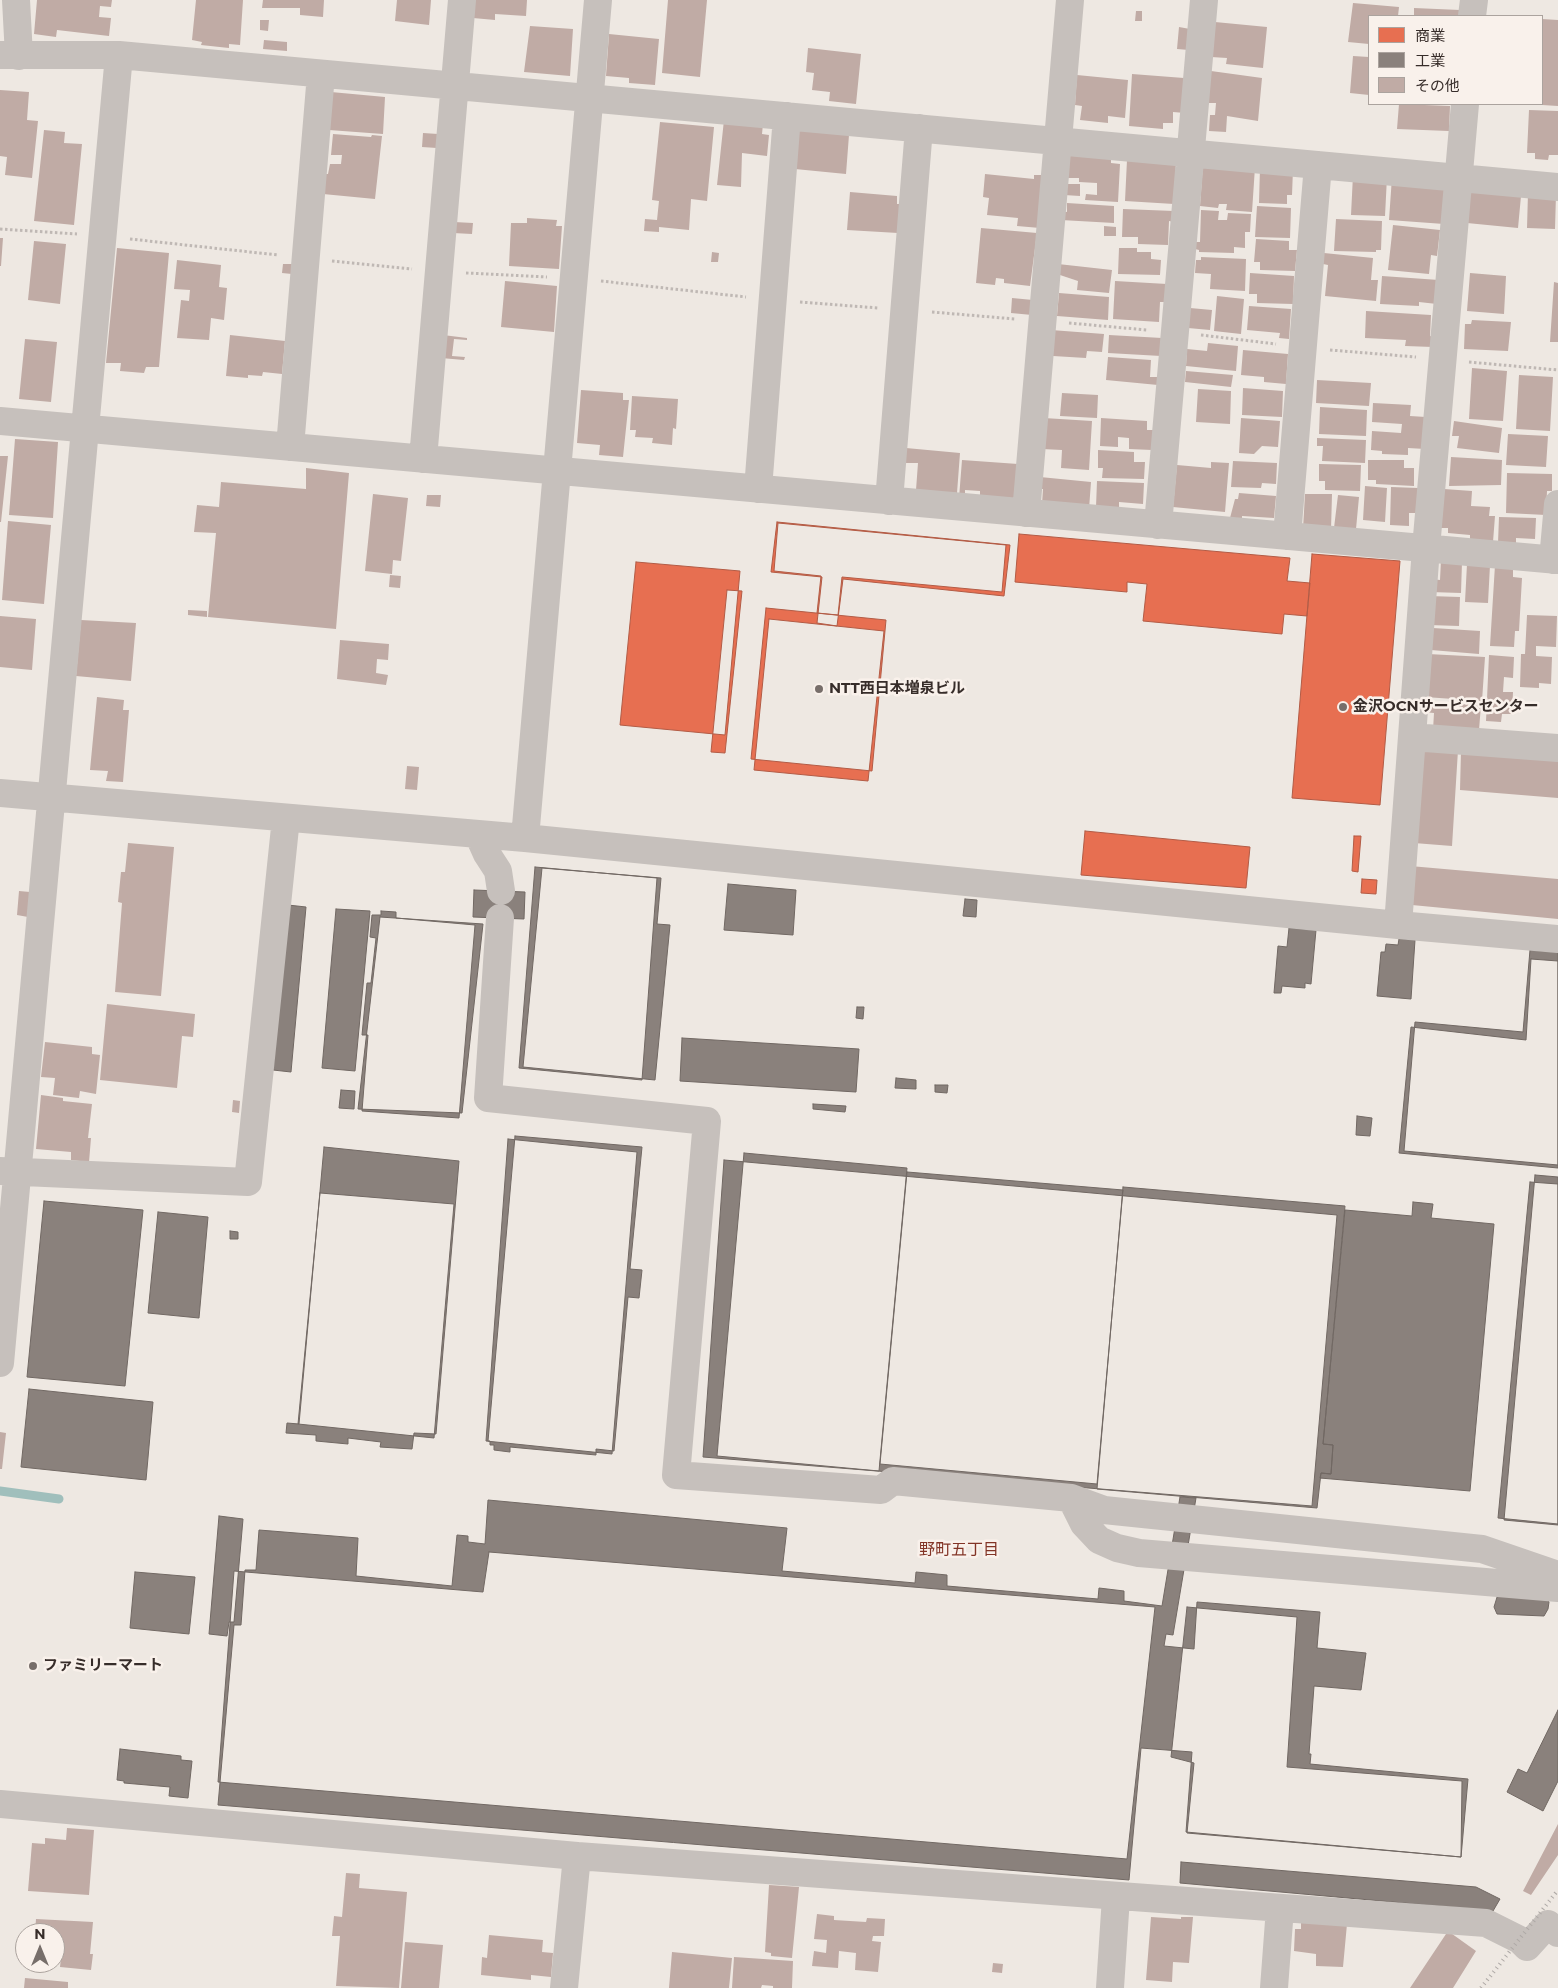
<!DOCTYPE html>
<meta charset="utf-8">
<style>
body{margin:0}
#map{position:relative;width:1558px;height:1988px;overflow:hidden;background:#eee8e2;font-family:Montserrat,"Noto Sans JP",sans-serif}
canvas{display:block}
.legend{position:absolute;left:1368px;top:15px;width:175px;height:90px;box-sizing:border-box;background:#f9f1eb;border:1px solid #aba39e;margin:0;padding:6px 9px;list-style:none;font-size:15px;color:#372d2a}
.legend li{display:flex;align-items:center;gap:10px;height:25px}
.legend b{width:25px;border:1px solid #aba39e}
.north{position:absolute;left:15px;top:1923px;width:50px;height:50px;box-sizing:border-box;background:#f9f1eb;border:1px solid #aba39e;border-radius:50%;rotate:0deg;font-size:14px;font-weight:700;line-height:20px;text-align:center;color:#372d2a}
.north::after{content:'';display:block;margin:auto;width:18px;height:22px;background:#776e6a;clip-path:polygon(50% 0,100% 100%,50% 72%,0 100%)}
</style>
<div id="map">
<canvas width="1558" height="1988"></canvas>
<ul class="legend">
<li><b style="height:14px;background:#e76f51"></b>商業</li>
<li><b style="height:14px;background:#8a817c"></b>工業</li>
<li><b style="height:14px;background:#c0aba5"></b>その他</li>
</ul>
<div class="north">N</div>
</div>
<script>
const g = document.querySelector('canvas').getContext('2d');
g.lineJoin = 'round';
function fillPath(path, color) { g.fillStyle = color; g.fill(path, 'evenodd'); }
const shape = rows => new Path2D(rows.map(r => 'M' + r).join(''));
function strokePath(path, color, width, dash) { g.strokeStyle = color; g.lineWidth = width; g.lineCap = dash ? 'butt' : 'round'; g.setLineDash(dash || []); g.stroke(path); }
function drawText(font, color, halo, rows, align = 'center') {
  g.font = font + ' Montserrat,"Noto Sans JP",sans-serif'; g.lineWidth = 5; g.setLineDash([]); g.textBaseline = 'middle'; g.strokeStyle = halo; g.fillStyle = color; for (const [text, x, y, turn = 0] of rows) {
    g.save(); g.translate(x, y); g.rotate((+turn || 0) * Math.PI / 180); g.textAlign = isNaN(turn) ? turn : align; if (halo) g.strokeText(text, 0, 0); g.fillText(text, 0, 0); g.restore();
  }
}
const shops = shape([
 [777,522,1010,545,1004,596,843,579,837,626,817,623,822,577,771,572,777,522],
 [778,523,1006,545,1002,592,842,577,838,615,817,613,821,576,774,571,778,523],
 [1019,534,1290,558,1287,581,1310,583,1307,616,1284,614,1282,634,1143,621,1147,584,1127,582,1127,592,1015,582,1019,534],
 [1312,554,1400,561,1380,805,1292,798,1312,554],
 [636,562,740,571,725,735,620,725,636,562],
 [727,590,742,591,725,753,711,752,727,590],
 [766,608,886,620,872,771,751,759,766,608],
 [769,619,884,631,868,781,754,770,769,619],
 [1085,831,1250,847,1246,888,1081,875,1085,831],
 [1354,836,1361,836,1358,872,1352,871,1354,836],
 [1362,879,1377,880,1376,894,1361,893,1362,879]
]);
const industry = shape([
 [535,867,657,878,642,1080,519,1068,535,867],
 [542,868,661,878,657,924,670,925,655,1080,523,1067,542,868],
 [728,884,796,890,793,935,724,930,728,884],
 [474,890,525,892,524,919,473,917,474,890],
 [965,899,977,900,976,917,963,916,965,899],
 [288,905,306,907,291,1072,273,1070,288,905],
 [336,909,370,911,355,1071,322,1068,336,909],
 [381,911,396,912,396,918,475,925,459,1118,362,1111,368,1035,362,1035,367,983,371,983,376,938,370,937,372,915,381,915,381,911],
 [380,917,483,924,462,1113,358,1109,380,917],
 [1289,928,1316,930,1311,984,1305,983,1305,988,1282,986,1281,993,1274,993,1278,946,1287,947,1289,928],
 [1399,939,1415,940,1411,999,1377,996,1381,952,1385,952,1386,944,1398,945,1399,939],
 [1530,950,1558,952,1558,1165,1404,1151,1415,1022,1523,1032,1530,950],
 [1531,959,1558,961,1558,1168,1399,1153,1411,1027,1526,1040,1531,959],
 [857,1007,864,1007,863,1019,856,1018,857,1007],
 [682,1038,859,1049,856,1092,680,1081,682,1038],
 [896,1078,916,1080,916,1089,895,1088,896,1078],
 [935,1085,948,1085,947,1093,935,1092,935,1085],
 [341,1090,355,1091,354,1109,339,1108,341,1090],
 [813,1104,846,1106,845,1112,813,1109,813,1104],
 [1357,1116,1372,1118,1370,1136,1356,1135,1357,1116],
 [515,1136,642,1147,630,1269,642,1270,639,1298,628,1297,614,1451,596,1449,596,1455,510,1447,510,1452,494,1450,494,1445,490,1445,490,1441,488,1441,515,1136],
 [508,1139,637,1152,612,1454,486,1441,508,1139],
 [324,1147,459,1161,436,1434,414,1433,412,1449,380,1447,381,1442,348,1438,348,1444,316,1441,316,1435,286,1433,287,1423,299,1424,324,1147],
 [744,1153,907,1168,879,1471,717,1456,744,1153],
 [724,1160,1337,1215,1312,1506,703,1457,724,1160],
 [907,1172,1123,1190,1097,1484,880,1464,907,1172],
 [1535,1175,1558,1177,1558,1525,1504,1520,1535,1175],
 [1530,1182,1558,1184,1558,1524,1498,1518,1530,1182],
 [1123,1187,1345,1206,1323,1444,1333,1445,1331,1474,1321,1473,1317,1508,1097,1489,1123,1187],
 [320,1193,454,1204,434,1438,298,1424,320,1193],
 [44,1201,143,1210,125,1386,27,1377,44,1201],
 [1413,1202,1433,1204,1431,1218,1494,1224,1470,1491,1320,1478,1321,1473,1331,1474,1333,1445,1323,1444,1345,1210,1412,1216,1413,1202],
 [158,1212,208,1217,199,1318,148,1313,158,1212],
 [230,1231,238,1232,238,1239,230,1239,230,1231],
 [29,1389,153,1402,146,1480,21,1467,29,1389],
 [1180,1497,1196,1498,1173,1635,1166,1634,1164,1646,1194,1649,1197,1602,1320,1612,1317,1648,1366,1653,1361,1690,1314,1686,1309,1754,1311,1754,1310,1764,1468,1779,1461,1857,1186,1832,1192,1752,1141,1748,1129,1880,218,1805,234,1625,241,1625,245,1570,256,1570,259,1530,358,1538,356,1576,452,1586,457,1535,468,1536,468,1542,485,1544,488,1500,787,1528,782,1571,915,1583,916,1572,947,1575,947,1586,1098,1599,1099,1588,1124,1591,1124,1601,1162,1606,1180,1497],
 [219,1516,243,1519,234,1622,229,1622,227,1636,209,1634,219,1516],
 [489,1552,1155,1607,1127,1859,218,1782,234,1571,483,1592,489,1552],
 [135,1572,195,1577,189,1634,130,1628,135,1572],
 [1498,1594,1545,1596,1549,1602,1548,1609,1544,1616,1497,1614,1494,1607,1498,1594],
 [1187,1607,1297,1617,1287,1767,1462,1781,1461,1857,1187,1833,1194,1763,1171,1757,1187,1607],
 [1558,1710,1558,1781,1543,1811,1507,1792,1518,1769,1527,1773,1558,1710],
 [120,1749,181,1756,181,1760,192,1761,188,1798,169,1796,170,1787,124,1783,124,1781,117,1780,120,1749],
 [1181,1862,1476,1887,1500,1899,1493,1911,1180,1883,1181,1862]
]);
const stream = shape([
 [0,1491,59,1499]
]);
const building = shape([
 [37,0,112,0,111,7,100,6,99,17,111,18,109,36,57,30,56,37,34,34],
 [196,0,243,0,240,45,229,44,229,48,201,45,202,42,192,40],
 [263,0,324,0,323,17,300,15,300,8,262,8],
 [397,0,431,0,429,25,395,21],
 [474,0,527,0,526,16,495,14,495,20,473,18],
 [668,0,707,0,700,77,662,73],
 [1353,3,1399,7,1398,16,1369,16,1369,44,1348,42],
 [1414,8,1460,10,1459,16,1414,16],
 [1136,11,1142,11,1142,21,1135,21],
 [1542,19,1558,20,1558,106,1542,105],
 [260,20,269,20,268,31,260,30],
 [1215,22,1267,27,1263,68,1226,64,1227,58,1211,57],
 [530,26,573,29,570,76,524,72],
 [1179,27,1190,29,1189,50,1177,49],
 [609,34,659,39,655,85,629,83,629,78,606,76],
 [264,40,287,42,287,51,263,49],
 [808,48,861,54,856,104,829,101,830,92,812,90,814,73,806,72],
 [1353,56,1369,57,1369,95,1350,93],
 [1211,71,1262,78,1258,121,1227,116,1226,132,1209,131,1210,115,1215,115,1216,103,1208,103],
 [1132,74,1184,78,1185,113,1173,112,1173,123,1163,123,1163,129,1129,126],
 [1077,75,1128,80,1125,118,1108,116,1108,123,1080,120,1082,106,1075,105],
 [0,90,29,92,27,120,38,121,32,178,5,175,7,157,0,156],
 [331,92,385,97,383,134,329,130],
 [1399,104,1450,106,1449,131,1397,129],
 [1529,110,1558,111,1558,155,1549,155,1548,160,1535,159,1535,153,1527,153],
 [724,120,763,124,762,134,769,135,767,156,742,153,741,187,717,185],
 [660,122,714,127,707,201,691,199,689,230,659,227,659,232,644,231,645,219,657,220,659,201,652,200],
 [44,130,65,132,64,143,82,144,74,225,34,221],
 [799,130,849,135,846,174,795,169],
 [423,133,438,134,437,148,422,147],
 [333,134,371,137,372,135,382,136,375,199,323,194,324,174,328,174,330,164,341,164,342,155,331,155],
 [1068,154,1111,156,1111,163,1120,164,1118,202,1085,200,1086,194,1097,195,1097,183,1079,182,1079,178,1067,178],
 [1127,160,1176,163,1174,204,1125,201],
 [1203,164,1255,167,1252,212,1226,210,1227,204,1219,204,1218,208,1200,206],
 [1260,168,1293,169,1292,195,1287,195,1287,204,1259,203],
 [985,174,1034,179,1034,175,1043,175,1040,228,1017,226,1018,218,987,215,989,198,983,197],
 [1353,175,1387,177,1385,216,1351,215],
 [1392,177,1447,181,1444,224,1389,220],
 [1064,184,1080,184,1080,196,1064,195],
 [850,192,897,196,897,204,901,204,898,233,847,230],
 [1470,192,1521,196,1518,228,1467,223],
 [1528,193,1556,194,1555,229,1527,228],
 [1067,203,1114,206,1114,223,1061,220,1061,211,1067,212],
 [1257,206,1291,208,1290,238,1255,237],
 [1123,209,1174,211,1174,222,1169,221,1168,245,1138,244,1138,237,1122,237],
 [1201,210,1219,211,1218,220,1227,220,1228,213,1251,214,1250,232,1245,232,1245,248,1234,247,1234,253,1199,252,1199,250,1195,249,1195,242,1200,242],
 [527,218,557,220,556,226,562,226,559,269,509,266,511,223,527,223],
 [1336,219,1382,221,1381,250,1376,250,1376,252,1334,251],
 [454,222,473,223,472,234,453,233],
 [1393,225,1440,230,1437,256,1431,255,1429,274,1388,270],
 [1104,226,1116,227,1116,236,1104,236],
 [981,228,1037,233,1030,286,1004,283,1004,279,996,278,995,285,976,283],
 [0,238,3,238,1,266,0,266],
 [1256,239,1289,241,1289,250,1297,250,1295,271,1260,270,1260,262,1254,262],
 [34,241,66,244,60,304,28,300],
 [117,248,169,253,159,367,146,367,144,373,120,371,121,363,106,363],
 [1119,248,1137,248,1137,252,1151,252,1151,259,1161,260,1160,275,1118,274],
 [712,252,719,253,718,262,711,262],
 [1324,253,1373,258,1371,280,1378,280,1376,301,1325,296,1328,265,1323,264],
 [1201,257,1246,259,1245,291,1210,289,1211,274,1195,273,1196,260,1201,260],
 [177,260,221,265,219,287,227,288,224,320,211,318,209,340,177,338,181,300,189,301,190,290,174,289],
 [283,264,293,264,292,274,282,273],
 [1058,264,1112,270,1109,293,1077,290,1078,281,1057,274],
 [1250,273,1294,276,1293,304,1257,303,1257,294,1249,294],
 [1470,273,1506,276,1504,314,1467,311],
 [1382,276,1439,280,1437,304,1419,302,1419,306,1380,304],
 [505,281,557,286,554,332,501,327],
 [1115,281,1167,284,1166,302,1160,302,1159,322,1113,319],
 [1554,282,1558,283,1558,342,1550,342],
 [1059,293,1109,297,1108,320,1057,316],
 [1217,296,1244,299,1241,334,1214,331],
 [1012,298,1033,300,1032,315,1011,313],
 [1249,306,1291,309,1289,339,1279,338,1280,333,1247,330],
 [1190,308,1212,310,1210,330,1188,328],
 [1366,311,1431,315,1430,336,1433,337,1433,347,1405,346,1406,340,1365,338],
 [1472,320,1511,322,1508,351,1464,349,1465,324,1471,324],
 [1051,330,1104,334,1102,352,1087,351,1086,358,1053,356],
 [230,335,285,341,282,374,263,372,262,376,248,375,248,378,226,376],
 [443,335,467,338,467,340,454,339,452,356,465,357,464,360,441,358],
 [1109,335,1162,338,1161,356,1108,353],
 [25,339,57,342,51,402,19,399],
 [1208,343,1238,346,1236,371,1186,366,1187,349,1207,351],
 [1243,350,1288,354,1286,384,1264,382,1264,377,1241,375],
 [1108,357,1151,360,1150,377,1158,377,1158,385,1106,380],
 [1472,368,1507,371,1503,421,1469,419],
 [1186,371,1233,375,1231,387,1185,382],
 [1519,375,1553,377,1550,431,1516,429],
 [1317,380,1371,383,1369,406,1316,403],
 [1243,388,1283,391,1282,417,1242,415],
 [1198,389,1231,391,1230,424,1196,422],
 [581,390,623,393,623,400,629,400,623,457,599,455,600,445,577,443],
 [1062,393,1098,395,1097,418,1060,416],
 [632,396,678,399,676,429,673,428,672,445,652,443,653,438,635,437,636,430,630,430],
 [1373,403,1411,405,1410,416,1426,417,1425,449,1408,448,1408,455,1382,454,1382,451,1371,450,1372,431,1401,433,1402,424,1372,422],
 [1320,407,1367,410,1366,436,1319,434],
 [1044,418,1092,421,1089,470,1061,468,1062,450,1042,449],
 [1101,418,1147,421,1147,430,1153,430,1152,450,1129,449,1129,438,1118,437,1118,447,1100,446],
 [1241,418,1280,421,1278,447,1262,446,1254,454,1239,453],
 [1454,421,1502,428,1499,453,1457,448,1459,436,1452,436],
 [1508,434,1548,436,1546,467,1506,465],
 [1317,438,1366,440,1365,463,1322,461,1323,446,1317,446],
 [15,439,58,442,53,518,9,515],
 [906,448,960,453,957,493,916,490,918,463,905,463],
 [1098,450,1134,452,1134,462,1145,462,1144,479,1102,478,1103,468,1098,468],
 [0,456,8,456,1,522,0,522],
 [1451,457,1502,460,1501,485,1449,486],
 [962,460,1018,464,1015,501,980,498,980,491,965,490,965,499,959,498],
 [1368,460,1404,460,1404,468,1414,468,1414,486,1376,484,1376,480,1368,480],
 [1233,461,1277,463,1276,484,1262,483,1261,488,1231,487],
 [1211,462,1229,463,1225,512,1173,507,1177,465,1211,468],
 [1319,464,1361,465,1360,491,1325,490,1325,481,1319,481],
 [306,468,349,473,336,629,208,617,216,533,194,532,197,505,219,507,221,482,306,489],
 [1507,473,1552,474,1552,491,1547,491,1546,515,1506,513],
 [1040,477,1091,482,1089,509,1042,504,1043,489,1039,489],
 [1097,481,1144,483,1143,504,1119,502,1119,508,1096,507],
 [1365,486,1387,488,1385,522,1363,520],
 [1391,487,1418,488,1417,513,1409,513,1409,526,1390,525],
 [1444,489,1472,491,1471,506,1490,507,1489,516,1495,516,1493,542,1470,540,1470,535,1448,533,1448,528,1441,528],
 [1239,493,1276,496,1274,518,1242,516,1242,518,1230,518,1235,499,1238,499],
 [373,494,408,498,401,561,393,560,392,574,365,571],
 [1305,494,1332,494,1331,530,1303,529],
 [427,495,441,495,440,507,426,506],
 [1338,495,1359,497,1356,529,1334,528],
 [1499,517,1536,518,1535,539,1516,538,1516,544,1498,543],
 [8,521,51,525,44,604,2,600],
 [1441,560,1462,562,1461,593,1430,592,1431,579,1440,580],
 [1467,564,1490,565,1488,603,1465,602],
 [1495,565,1513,567,1513,577,1522,578,1519,631,1515,631,1514,647,1490,646],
 [390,575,401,576,400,588,389,587],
 [1429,596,1460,597,1459,626,1429,625],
 [188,610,207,611,207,617,188,615],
 [1527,615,1557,616,1556,647,1536,646,1536,656,1552,657,1551,684,1539,683,1539,688,1520,687,1521,654,1525,654],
 [0,616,36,619,32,670,0,667],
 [81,620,136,623,131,681,76,676],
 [1433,628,1480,631,1479,654,1431,650],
 [340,640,389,644,388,660,377,659,376,673,388,675,386,685,337,679],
 [1428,654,1485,657,1482,701,1425,697],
 [1489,655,1514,657,1513,678,1504,677,1503,692,1513,692,1512,714,1502,714,1501,722,1486,721],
 [97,697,124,700,123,710,129,710,123,782,106,781,108,771,90,770],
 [1423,702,1481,705,1479,730,1433,730,1434,713,1423,712],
 [1420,748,1458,750,1452,846,1414,843],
 [1461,751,1558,759,1558,798,1460,790],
 [407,766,419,767,417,790,405,789],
 [128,843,174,847,161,996,115,992,122,903,118,902,121,872,125,872],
 [1410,866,1558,879,1558,919,1412,905],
 [19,891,30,892,28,917,17,915],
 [107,1004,195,1014,193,1037,182,1036,177,1088,100,1080],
 [45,1042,92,1047,92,1054,100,1055,96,1094,80,1091,79,1098,53,1095,55,1078,41,1077],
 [41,1095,63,1098,63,1101,92,1104,88,1138,91,1138,89,1162,71,1160,71,1152,36,1149],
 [233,1100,240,1101,239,1113,232,1112],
 [0,1432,6,1433,2,1469,0,1469],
 [1558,1824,1558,1855,1531,1895,1523,1891],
 [67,1828,94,1830,89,1895,28,1891,32,1843,45,1844,45,1838,66,1840],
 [346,1873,360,1874,359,1888,407,1892,399,1988,336,1986,340,1936,332,1936,334,1916,342,1917],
 [769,1885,799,1887,792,1958,771,1956,771,1953,765,1952],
 [817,1914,834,1916,834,1920,866,1922,867,1918,885,1919,884,1936,873,1936,872,1941,881,1942,878,1972,855,1970,856,1953,839,1951,838,1968,812,1966,814,1951,826,1953,827,1940,814,1939],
 [1151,1917,1181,1919,1181,1917,1193,1917,1189,1963,1173,1962,1172,1982,1146,1980],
 [36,1919,93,1922,90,1954,93,1954,91,1970,60,1967,61,1958,56,1957,55,1933,35,1933],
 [1301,1920,1347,1924,1343,1967,1316,1966,1316,1954,1294,1951,1295,1929,1301,1929],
 [1448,1931,1476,1951,1453,1988,1410,1988],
 [489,1935,543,1940,542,1952,553,1953,551,1977,531,1975,531,1980,481,1975,482,1957,487,1958],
 [405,1942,443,1945,439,1988,401,1988],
 [672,1952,732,1958,729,1988,669,1988],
 [734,1957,793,1961,792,1988,773,1988,773,1986,762,1985,761,1988,732,1988],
 [993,1963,1003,1964,1002,1973,992,1972],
 [25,1978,68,1982,68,1988,24,1988]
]);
const path = shape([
 [0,229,77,234],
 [130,239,278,255],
 [332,261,412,269],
 [466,273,547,277],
 [601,281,746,297],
 [800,302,878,308],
 [932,312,1015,319],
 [1069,323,1147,330],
 [1201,335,1276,344],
 [1330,350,1416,357],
 [1469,362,1558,370]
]);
const minor = shape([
 [16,0,19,56],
 [1472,16,1474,0],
 [0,55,119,55,1558,187],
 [0,421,1558,560],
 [290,447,321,74],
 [423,459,462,0],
 [758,489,787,116],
 [889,501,919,128],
 [1026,513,1070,0],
 [1158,525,1204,0],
 [1287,536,1318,165],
 [1553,560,1558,504],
 [1412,737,1558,748],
 [0,793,525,838,1398,925,1558,939],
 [478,834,487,854,498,871,501,891],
 [525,838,598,0],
 [500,918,488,1098,707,1121,676,1475,881,1490,893,1481,1071,1498,1104,1510,1482,1549,1558,1575],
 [1398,925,1426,548,1465,104],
 [0,1171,248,1182,286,818],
 [0,1363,119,55],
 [1071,1498,1084,1524,1099,1540,1117,1548,1139,1553,1558,1588],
 [0,1804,577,1856,1486,1923,1520,1940,1527,1947,1548,1924,1558,1933],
 [564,1988,577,1856],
 [1110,1988,1116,1897],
 [1274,1988,1280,1908]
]);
const rail = shape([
 [1481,1988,1558,1890]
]);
const markers = [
 [819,689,5,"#776e6a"],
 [1343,707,5,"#776e6a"],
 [33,1666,5,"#776e6a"]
];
const poiNames = [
 ["NTT西日本増泉ビル",829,689],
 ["金沢OCNサービスセンター",1353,707],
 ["ファミリーマート",43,1666]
];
const neighbourhoodNames = [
 ["野町五丁目",959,1550]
];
fillPath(shops, '#e76f51');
strokePath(shops, '#b25b45', 1);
fillPath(industry, '#8a817c');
strokePath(industry, '#716863', 1);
strokePath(stream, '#a0bfbc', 9);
fillPath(building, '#c0aba5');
strokePath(path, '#bfb8b4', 3, [2.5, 2.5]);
strokePath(minor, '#c6c0bc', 28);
strokePath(rail, '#aea9a6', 4, [1, 4]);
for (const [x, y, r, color] of markers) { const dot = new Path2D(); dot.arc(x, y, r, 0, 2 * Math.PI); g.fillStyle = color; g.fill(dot); strokePath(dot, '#f9f1eb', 2); }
drawText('bold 15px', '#372d2a', '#f9f1eb', poiNames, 'left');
drawText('16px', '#823426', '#f9f1eb', neighbourhoodNames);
</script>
